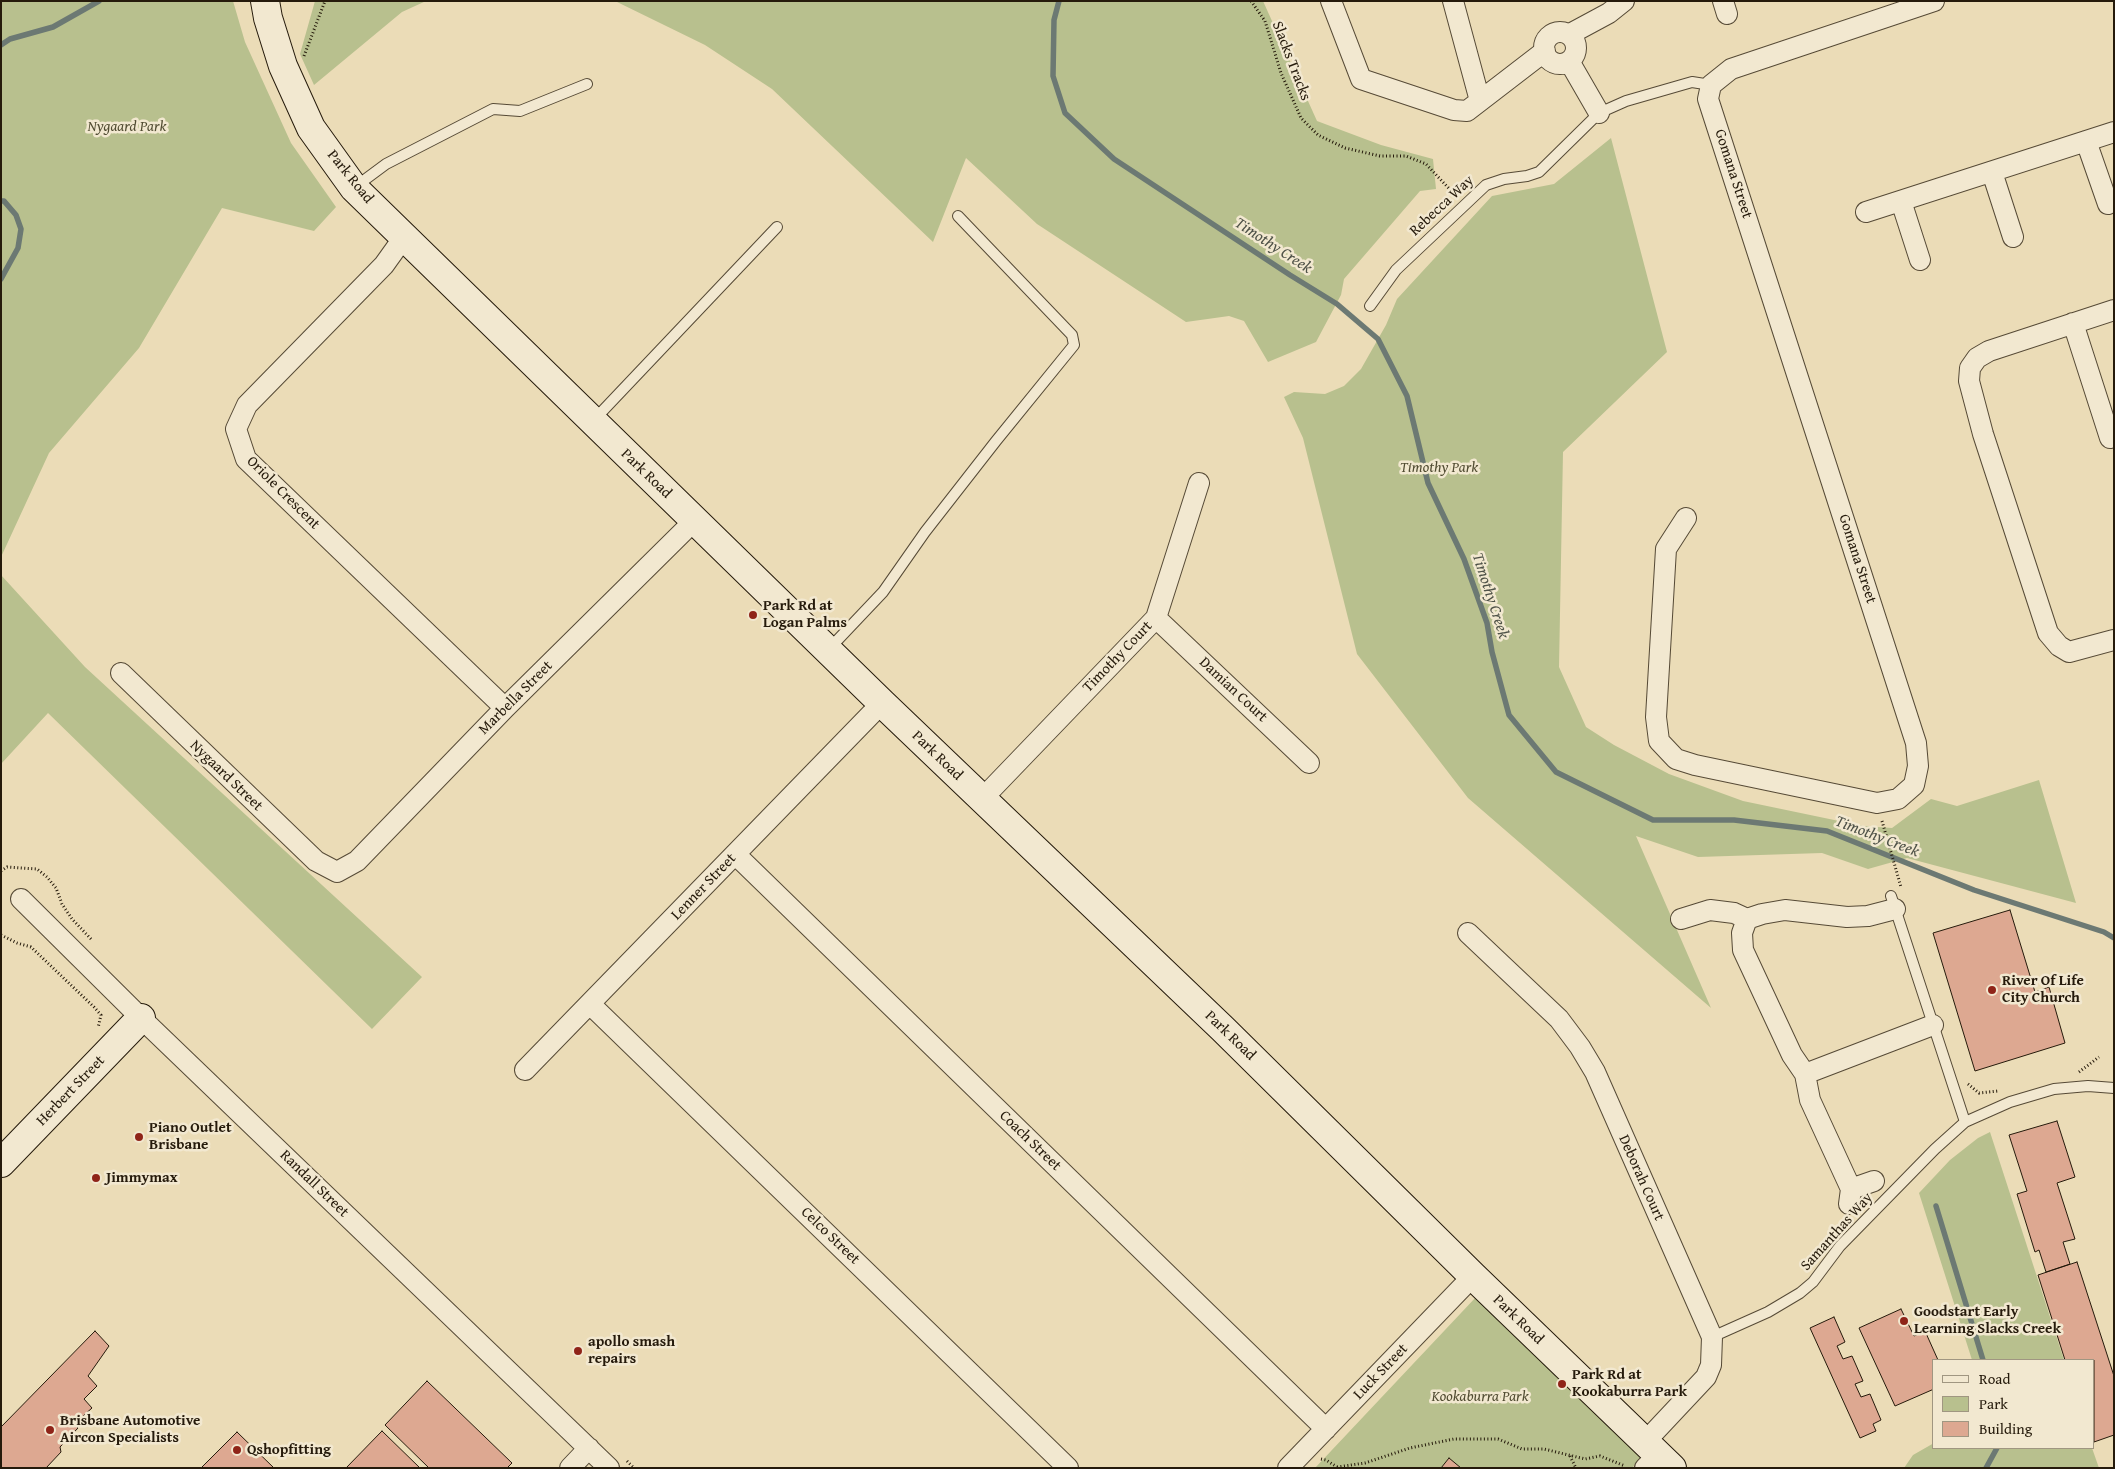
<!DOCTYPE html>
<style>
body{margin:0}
#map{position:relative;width:2115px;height:1469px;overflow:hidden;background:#ebdcb7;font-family:"Gentium Book Plus",serif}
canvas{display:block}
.frame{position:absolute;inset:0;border:2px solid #251a0b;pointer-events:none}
.legend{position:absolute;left:1932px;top:1359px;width:162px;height:90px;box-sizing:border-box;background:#f2e8d0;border:1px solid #a09681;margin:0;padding:6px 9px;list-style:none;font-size:15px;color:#251a0b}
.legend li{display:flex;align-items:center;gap:10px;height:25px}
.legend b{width:25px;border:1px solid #a09681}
</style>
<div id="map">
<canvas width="2115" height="1469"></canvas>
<div class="frame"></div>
<ul class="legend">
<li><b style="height:6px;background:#f2e8d0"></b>Road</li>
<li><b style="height:14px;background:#b8c08e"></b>Park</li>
<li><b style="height:14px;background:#dda891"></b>Building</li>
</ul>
</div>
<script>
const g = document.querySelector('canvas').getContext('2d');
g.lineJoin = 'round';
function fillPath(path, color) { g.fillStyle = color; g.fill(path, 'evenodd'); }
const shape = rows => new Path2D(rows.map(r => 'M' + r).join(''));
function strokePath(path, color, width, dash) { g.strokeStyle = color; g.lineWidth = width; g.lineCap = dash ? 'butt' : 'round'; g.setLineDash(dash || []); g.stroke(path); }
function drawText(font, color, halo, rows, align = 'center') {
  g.font = font + ' "Gentium Book Plus",serif'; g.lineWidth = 5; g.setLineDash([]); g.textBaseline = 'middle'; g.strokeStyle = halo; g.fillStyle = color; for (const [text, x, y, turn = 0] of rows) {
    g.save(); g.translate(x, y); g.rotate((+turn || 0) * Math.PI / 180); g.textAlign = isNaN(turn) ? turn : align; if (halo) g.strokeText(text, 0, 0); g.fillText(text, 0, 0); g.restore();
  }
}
const green = shape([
 [1,1,233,1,245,42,291,143,336,207,314,231,222,208,139,348,49,453,1,557],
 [315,1,426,1,402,12,314,85,300,54],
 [615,1,1263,1,1317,121,1381,145,1433,159,1436,189,1420,191,1344,279,1341,295,1316,342,1268,362,1244,321,1229,316,1186,322,1037,224,966,158,933,242,772,89,705,45],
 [1611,138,1667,352,1563,452,1559,667,1586,727,1614,745,1669,774,1743,801,1863,826,1892,828,1931,799,1957,806,2039,780,2076,903,1907,858,1868,869,1822,853,1698,857,1636,836,1711,1008,1468,798,1357,654,1303,438,1284,397,1294,392,1325,394,1344,386,1361,369,1386,325,1397,299,1492,196,1554,184],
 [1,575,85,667,422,977,372,1029,48,713,1,764],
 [1990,1132,2064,1360,1972,1360,1919,1193,1950,1160,1978,1138],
 [1477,1296,1645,1455,1632,1468,1315,1468],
 [1934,1443,1934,1448,2092,1448,2099,1468,1904,1468,1913,1455]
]);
const stream = shape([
 [1059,1,1054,20,1053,76,1065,113,1114,159,1290,275,1337,304,1378,339,1407,396,1428,483,1464,559,1487,623,1492,652,1509,715,1556,772,1653,820,1734,820,1827,831,1974,890,2104,932,2114,938],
 [1,45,10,39,53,27,99,1],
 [1,201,4,201,16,215,21,229,18,248,1,279],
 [1936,1206,1983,1360],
 [1986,1468,1997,1448]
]);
const building = shape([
 [2010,910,2035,992,2049,987,2065,1043,1975,1071,1933,933,2010,910],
 [2057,1121,2075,1177,2057,1183,2075,1239,2063,1242,2070,1264,2046,1272,2039,1250,2035,1252,2017,1194,2027,1191,2009,1135,2057,1121],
 [2077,1262,2114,1376,2114,1435,2094,1442,2094,1360,2065,1360,2038,1275,2077,1262],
 [1901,1309,1914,1336,1925,1331,1938,1360,1934,1360,1934,1389,1895,1406,1859,1328,1901,1309],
 [1834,1317,1845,1342,1837,1346,1843,1359,1852,1356,1863,1381,1855,1384,1861,1397,1870,1394,1881,1420,1873,1424,1876,1431,1860,1438,1810,1328,1834,1317],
 [95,1331,109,1346,88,1376,97,1386,84,1399,92,1408,74,1424,78,1428,60,1447,61,1452,46,1468,1,1468,1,1427,95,1331],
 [427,1381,512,1463,507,1468,429,1468,385,1425,427,1381],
 [382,1431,420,1468,346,1468,382,1431],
 [237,1432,274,1468,201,1468,237,1432],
 [1449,1458,1461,1468,1441,1468,1449,1458]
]);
const path = shape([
 [1251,1,1265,21,1281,73,1301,118,1318,135,1345,148,1380,156,1406,156,1426,164,1456,196],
 [304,56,325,1],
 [1882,821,1901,887],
 [1,871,7,867,37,869,47,877,56,888,62,904,72,919,92,940],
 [1,935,17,943,31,947,94,1007,101,1015,98,1028],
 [2079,1072,2099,1057],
 [1968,1084,1979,1093,1998,1091],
 [1570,1456,1576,1468],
 [1321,1459,1326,1460,1337,1467],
 [627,1461,634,1468],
 [1337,1467,1365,1463,1410,1448,1454,1439,1498,1439,1522,1449,1544,1449,1585,1459,1600,1456,1625,1466]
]);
const lane = shape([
 [355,187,386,164,493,109,520,111,587,84],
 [1370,306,1396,270,1486,185,1504,179,1527,176,1539,172,1599,113,1626,101,1692,82,1711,85],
 [593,421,777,227],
 [829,649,883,592,925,532,996,441,1074,345,1072,335,958,216],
 [1891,896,1965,1122],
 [1712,1337,1768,1312,1800,1293,1813,1282,1840,1246,1935,1149,1965,1122,2010,1102,2054,1089,2088,1086,2114,1088]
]);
const street = shape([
 [1331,1,1361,79,1454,110,1467,111,1545,51],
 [1453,1,1480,101],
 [1723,1,1727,14],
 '1544 48a16 16 0 1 1 32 0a16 16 0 1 1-32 0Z',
 [1570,34,1609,13,1624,1],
 [1569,61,1599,113],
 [2086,141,2108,204],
 [1992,172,2013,237],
 [1901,201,1920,260],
 [1866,212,2114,132],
 [404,237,384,265,247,405,236,429,246,459,505,708],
 [2114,310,1989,351,1977,358,1970,368,1969,381,1983,434,2048,633,2059,646,2069,652,2114,640],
 [2073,323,2110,438],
 [1686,518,1666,549,1656,717,1659,741,1676,759,1695,765,1877,803,1898,799,1914,785,1918,766,1916,743,1708,99,1711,85,1731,69,1934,1],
 [1156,618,1309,763],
 [121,673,316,861,337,872,357,861,505,708,694,521],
 [982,799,1156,618,1199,483],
 [735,854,1326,1429],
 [21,899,141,1018,609,1468],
 [1681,919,1710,910,1734,913,1747,919],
 [1468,933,1559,1019,1580,1047,1595,1072,1712,1337,1711,1365,1706,1377,1645,1442],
 [591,1005,1068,1468],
 [525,1070,882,703],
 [1805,1074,1933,1025],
 [1851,1189,1810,1100,1805,1074,1792,1055,1743,950,1742,933,1747,919,1762,914,1785,910,1847,917,1868,916,1895,909],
 [1849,1204,1851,1189,1874,1181],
 [570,1468,589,1448],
 [1288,1468,1473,1276],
 [1645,1468,1658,1455]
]);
const secondary = shape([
 [265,1,268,18,283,66,311,128,354,188,882,703,1223,1029,1473,1276,1672,1468],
 [1,1163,141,1018]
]);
const markers = [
 [753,615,5,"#8f2418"],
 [1992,990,5,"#8f2418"],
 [139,1137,5,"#8f2418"],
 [96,1178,5,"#8f2418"],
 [1904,1321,5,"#8f2418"],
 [578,1351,5,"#8f2418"],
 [1562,1384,5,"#8f2418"],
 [50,1430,5,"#8f2418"],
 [237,1450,5,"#8f2418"]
];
const streetNames = [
 ["Slacks Tracks",1291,61,69],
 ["Gomana Street",1733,174,72],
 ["Park Road",350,177,51],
 ["Rebecca Way",1442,206,-43],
 ["Park Road",646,474,44],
 ["Oriole Crescent",283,493,45],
 ["Gomana Street",1857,559,72],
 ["Timothy Court",1118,657,-46],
 ["Damian Court",1233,690,43],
 ["Marbella Street",516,698,-45],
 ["Park Road",937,756,44],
 ["Nygaard Street",226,776,44],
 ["Lenner Street",704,887,-46],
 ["Park Road",1230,1036,44],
 ["Herbert Street",71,1091,-46],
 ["Coach Street",1030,1141,44],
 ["Deborah Court",1641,1178,66],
 ["Randall Street",314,1184,44],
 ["Samanthas Way",1837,1232,-48],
 ["Celco Street",830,1236,44],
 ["Park Road",1518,1320,44],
 ["Luck Street",1381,1372,-46]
];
const parkNames = [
 ["Nygaard Park",127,127],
 ["Timothy Park",1439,468],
 ["Kookaburra Park",1480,1397]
];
const poiNames = [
 ["Park Rd at",763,606],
 ["Logan Palms",763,623],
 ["River Of Life",2002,981],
 ["City Church",2002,998],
 ["Piano Outlet",149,1128],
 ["Brisbane",149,1145],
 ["Jimmymax",106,1178],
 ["Goodstart Early",1914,1312],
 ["Learning Slacks Creek",1914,1329],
 ["apollo smash",588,1342],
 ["repairs",588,1359],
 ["Park Rd at",1572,1375],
 ["Kookaburra Park",1572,1392],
 ["Brisbane Automotive",60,1421],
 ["Aircon Specialists",60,1438],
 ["Qshopfitting",247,1450]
];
const waterNames = [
 ["Timothy Creek",1273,246,33],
 ["Timothy Creek",1490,596,72],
 ["Timothy Creek",1877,837,21]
];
fillPath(green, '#b8c08e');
strokePath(stream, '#6c7973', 5.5);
fillPath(building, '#dda891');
strokePath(building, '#251a0b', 1);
strokePath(lane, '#564a36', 12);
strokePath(street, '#564a36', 22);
strokePath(secondary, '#251a0b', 30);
strokePath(path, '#251a0b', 3, [1, 2.5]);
strokePath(lane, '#f2e8d0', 10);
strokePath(street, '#f2e8d0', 20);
strokePath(secondary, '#f2e8d0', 28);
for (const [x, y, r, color] of markers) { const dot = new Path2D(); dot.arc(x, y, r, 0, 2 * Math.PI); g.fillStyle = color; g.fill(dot); strokePath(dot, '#f2e8d0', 2); }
drawText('15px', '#251a0b', '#f2e8d0', streetNames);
drawText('italic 15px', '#514c32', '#f2e8d0', parkNames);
drawText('bold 15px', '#251a0b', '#f2e8d0', poiNames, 'left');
drawText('italic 16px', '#4f5248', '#f2e8d0', waterNames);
</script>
